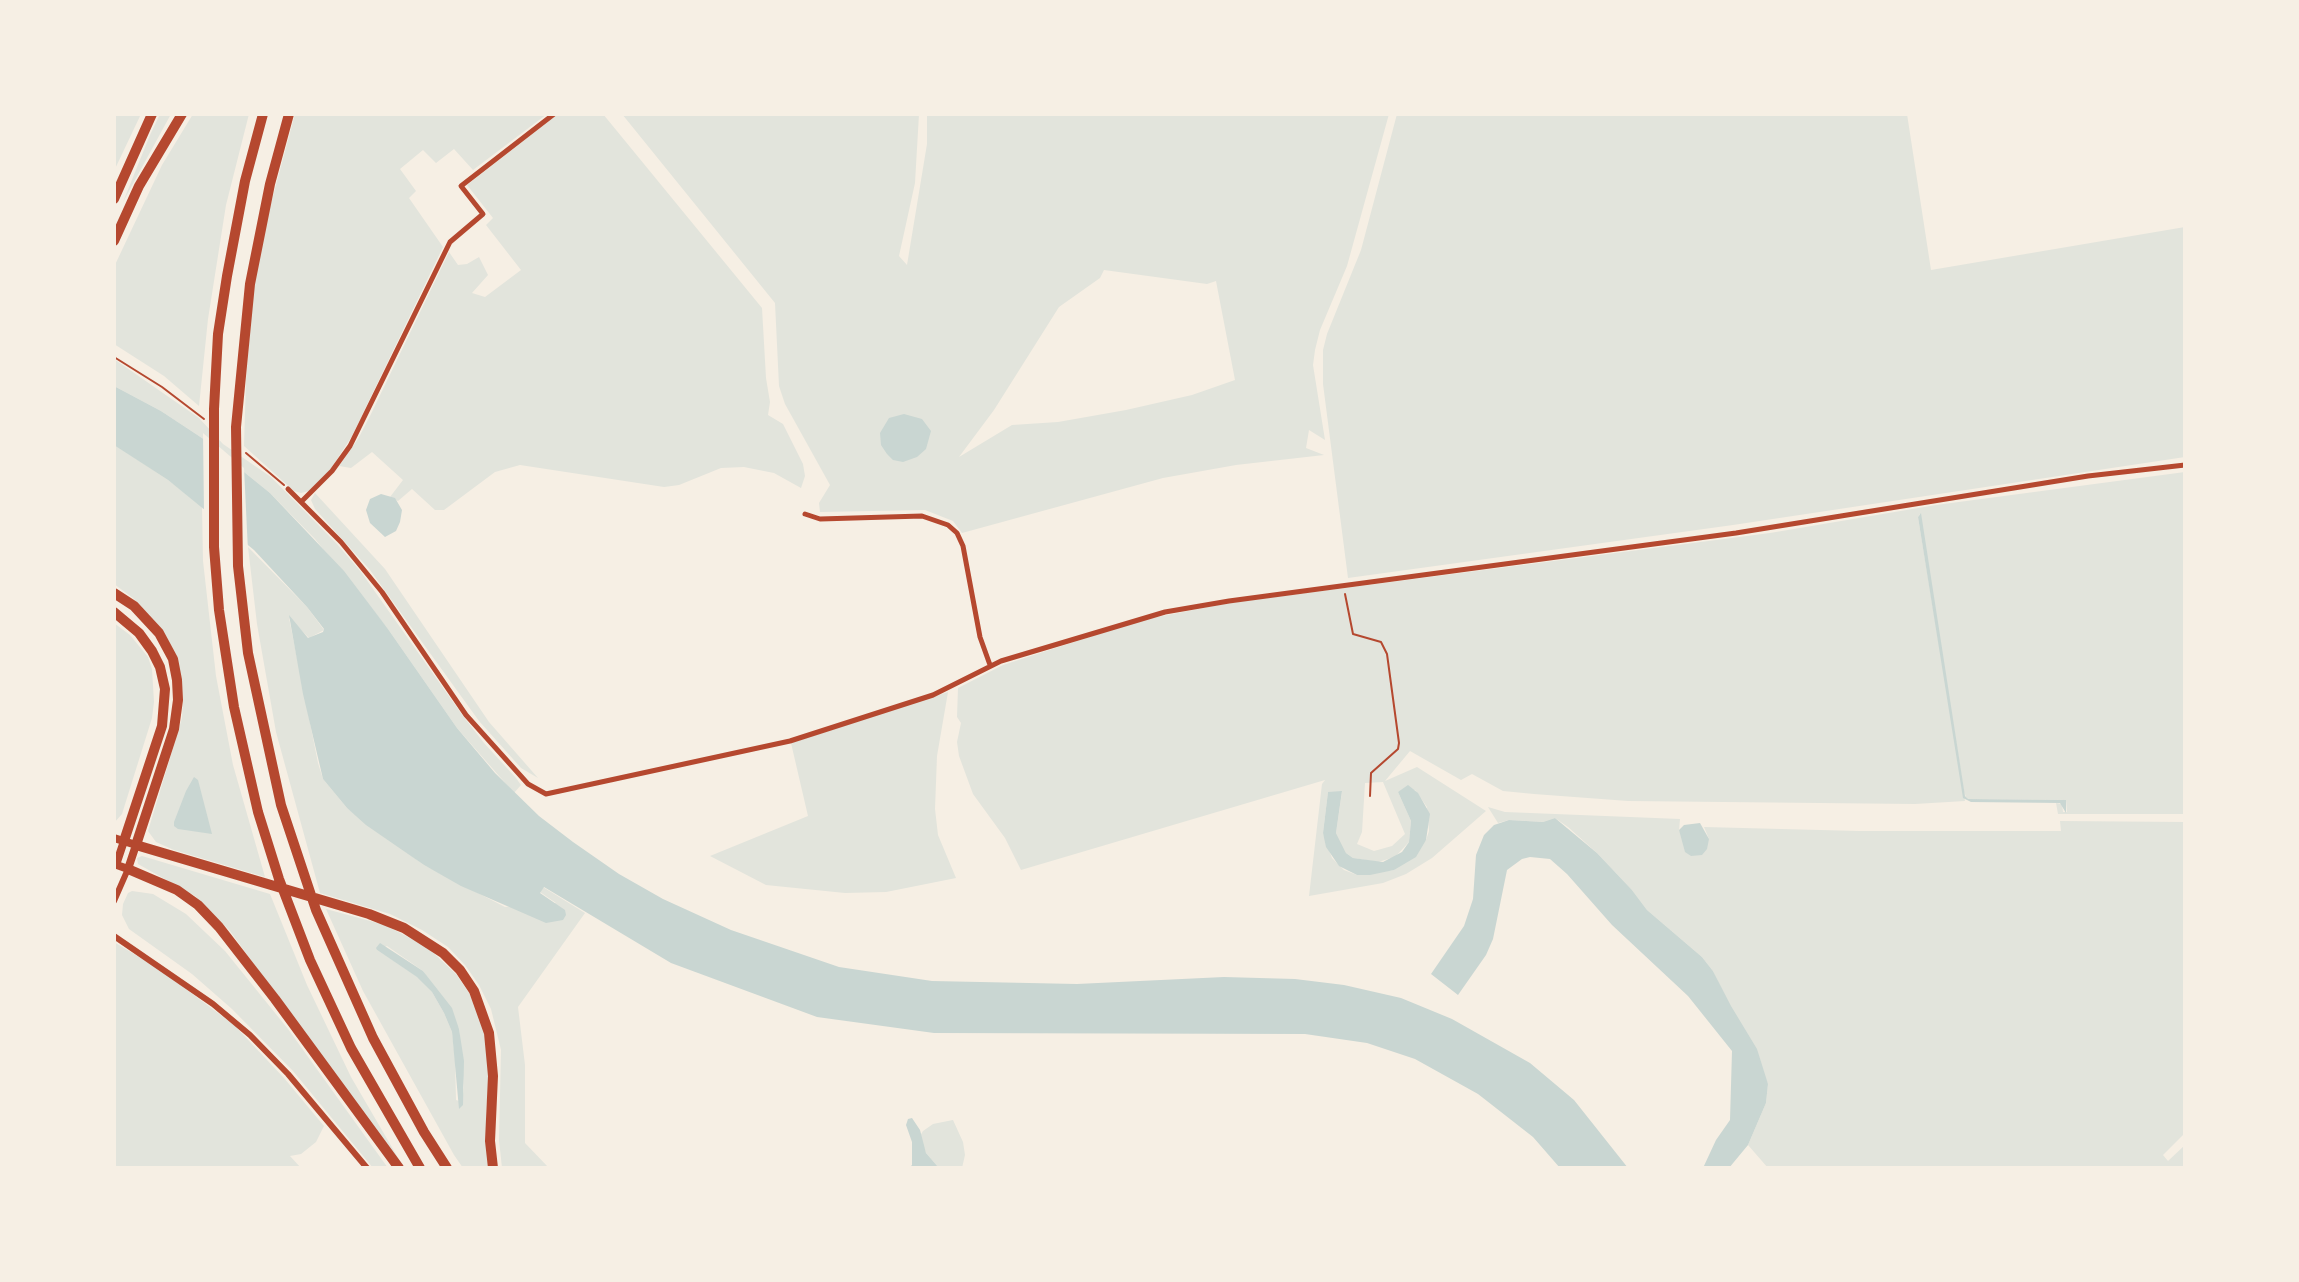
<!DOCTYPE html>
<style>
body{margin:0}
#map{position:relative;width:2299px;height:1282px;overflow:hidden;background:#f6efe4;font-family:Lora,serif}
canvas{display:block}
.frame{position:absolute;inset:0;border:116px solid #f6efe4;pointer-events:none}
</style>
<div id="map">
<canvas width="2299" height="1282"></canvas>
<div class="frame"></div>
</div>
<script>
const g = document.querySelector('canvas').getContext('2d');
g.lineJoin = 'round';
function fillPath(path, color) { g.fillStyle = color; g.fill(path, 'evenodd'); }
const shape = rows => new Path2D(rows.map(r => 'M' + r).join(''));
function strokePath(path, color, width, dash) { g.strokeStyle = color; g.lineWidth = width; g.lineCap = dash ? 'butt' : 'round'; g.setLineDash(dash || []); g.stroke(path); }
const green = shape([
 [114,114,141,114,114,171],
 [160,114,171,114,123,202,150,135],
 [193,114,249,114,226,205,208,319,199,406,164,376,114,344,114,267,162,165],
 [295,114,547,114,473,170,454,149,436,163,423,150,400,169,416,191,409,198,443,247,352,436,330,470,309,491,301,493,294,491,244,446,246,380,254,283,270,207],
 [558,114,603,114,762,308,766,378,770,402,768,415,783,424,803,464,805,476,801,488,774,473,744,467,721,468,679,485,664,487,520,465,495,472,444,510,435,510,412,489,398,501,390,497,403,480,372,452,351,468,339,466,358,439,370,416,449,252,458,265,467,264,479,257,488,275,472,293,485,297,521,270,486,225,493,218,467,185],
 [622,114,919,114,915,183,899,256,907,265,927,144,927,114,1389,114,1347,266,1320,330,1315,350,1313,365,1325,440,1309,430,1306,448,1324,455,1236,465,1163,478,962,533,953,521,925,510,820,512,819,503,830,485,785,404,779,386,775,303],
 [1104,270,1207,284,1216,281,1235,380,1192,395,1126,410,1058,422,1012,425,959,457,994,410,1059,307,1100,278],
 [1397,114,1907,114,1931,270,2185,227,2185,457,1733,525,1348,578,1323,384,1323,350,1327,334,1361,250],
 [114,359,199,418,223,444,271,477,337,544,361,572,463,716,484,743,516,778,521,785,514,793,457,728,388,629,315,539,270,493,202,438,161,411,114,386],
 [114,444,168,480,202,506,203,561,216,676,233,765,265,877,174,850,156,842,148,831,182,718,183,700,171,646,159,626,133,598,114,584],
 [2185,472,2185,814,2058,814,2056,803,2062,804,2063,812,2067,812,2066,800,1967,799,1964,792,1920,514,1918,517,1929,584,1965,801,1915,804,1628,801,1534,794,1503,791,1472,774,1461,780,1410,751,1385,781,1417,767,1486,811,1432,858,1406,874,1383,883,1309,896,1322,784,1325,780,1021,870,1005,838,973,794,959,756,957,742,961,723,957,717,958,688,1003,665,1142,620,1229,603,1770,533,1936,505],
 [1383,782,1405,834,1392,846,1374,851,1357,844,1362,832,1365,783],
 [1415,790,1427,807,1429,831,1426,840,1394,870,1357,875,1344,870,1332,858,1323,833,1328,792,1342,792,1336,833,1346,853,1353,858,1378,862,1395,857,1409,842,1411,821,1398,792],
 [315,493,385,569,489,722,538,778,521,768,479,721,370,570,315,509,311,500],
 [248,547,307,607,324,630,309,638,289,618,318,763,323,779,347,808,424,865,505,907,556,903,540,892,543,887,585,913,518,1007,525,1065,525,1143,549,1168,502,1168,499,1140,501,1050,491,1009,479,985,465,965,448,947,422,930,390,914,320,893,276,732,257,624],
 [114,623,130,635,148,657,152,669,154,702,152,718,122,814,114,823],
 [948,692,937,756,935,809,938,835,956,878,886,892,845,893,766,885,710,856,808,816,791,743],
 [1488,807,1505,812,1680,819,1679,831,1709,839,1704,827,1859,831,2061,831,2060,821,2185,822,2185,1133,2163,1155,2168,1161,2185,1145,2185,1168,1768,1168,1748,1145,1766,1103,1768,1084,1713,971,1702,957,1647,910,1632,890,1597,853,1568,827,1555,818,1543,822,1509,820,1498,823],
 [142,856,270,894,307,985,351,1077,404,1168,401,1168,230,931,195,896,138,864,137,858],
 [132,891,153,894,186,914,225,951,288,1029,388,1168,373,1168,293,1071,232,1009,192,974,129,929,122,915,123,904,128,893],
 [326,909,385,925,427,947,456,974,469,993,479,1013,485,1034,489,1074,486,1112,489,1168,463,1168,454,1155,363,991],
 [387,946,423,971,459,1029,464,1087,462,1102,456,1100,455,1059,452,1032,444,1013,432,992,418,977,377,950],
 [114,942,159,969,234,1025,284,1078,324,1126,316,1142,301,1154,290,1156,301,1168,255,1168,250,1166,248,1168,114,1168],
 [953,1120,963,1142,965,1155,962,1168,939,1168,926,1153,920,1136,923,1131,933,1124]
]);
const water = shape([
 [114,386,161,411,202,438,270,493,344,571,388,629,457,728,495,773,539,816,573,842,619,874,663,899,731,930,839,967,932,981,1077,984,1224,977,1295,979,1344,985,1401,998,1452,1019,1530,1063,1574,1100,1628,1168,1560,1168,1533,1137,1478,1094,1415,1059,1367,1043,1305,1034,934,1033,817,1017,671,963,544,887,540,893,565,910,566,915,563,920,546,923,461,886,424,865,366,825,347,808,323,779,303,694,289,615,308,638,323,632,324,629,307,607,254,550,168,480,114,445],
 [904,414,922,419,931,431,926,449,917,457,903,462,893,460,887,454,881,445,880,433,889,418],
 [381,494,395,498,402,510,400,522,396,531,385,537,370,523,366,510,370,499],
 [1921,513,1965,796,1968,799,2066,800,2066,813,2060,803,1971,802,1963,798,1918,517],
 [194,777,198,780,212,834,178,829,174,826,174,822,186,791],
 [1408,785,1418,793,1430,814,1426,840,1416,857,1394,870,1370,875,1357,875,1339,866,1326,847,1323,833,1328,792,1342,791,1336,833,1346,853,1353,858,1383,862,1402,852,1409,842,1411,821,1398,792],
 [1555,818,1597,853,1632,890,1647,910,1702,957,1713,971,1731,1006,1757,1049,1768,1084,1766,1103,1748,1145,1729,1168,1703,1168,1716,1140,1730,1120,1732,1051,1688,996,1612,925,1567,874,1550,859,1530,857,1522,859,1507,870,1493,939,1486,955,1458,995,1431,974,1464,926,1473,899,1476,855,1484,835,1494,825,1509,820,1543,822],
 [1700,823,1709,839,1707,849,1702,855,1691,856,1685,852,1679,830,1684,825],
 [380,943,423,971,452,1008,459,1029,464,1061,463,1105,459,1109,452,1032,444,1013,432,992,417,977,377,950,376,948],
 [912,1118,920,1130,926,1153,939,1168,909,1168,912,1165,912,1142,906,1125,908,1119]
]);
const pier = shape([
 [203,433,244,468,248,551,204,513]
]);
const path = shape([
 [114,357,162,387,204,419],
 [246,453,284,485],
 [1345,594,1353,634,1381,642,1387,654,1399,743,1398,749,1371,773,1370,796]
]);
const minor = shape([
 [288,489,341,542,382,592,466,715,528,784,546,794,790,741,933,695,1001,661,1165,612,1229,601,1736,533,2088,476,2185,465],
 [302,501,332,471,350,446,450,242,483,214,461,186,554,114],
 [805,514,820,519,922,516,948,525,957,533,963,546,980,637,990,665]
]);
const tertiary = shape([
 [114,901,128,869],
 [114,936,213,1004,250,1035,288,1074,367,1168]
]);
const primary = shape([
 [114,838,136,845,128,869,114,864],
 [116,865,124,841]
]);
const motorway = shape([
 [263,114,245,181,227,276,218,334,214,409,214,547,219,610,234,707,258,812,279,879,310,960,351,1048,420,1168],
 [289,114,270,184,250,284,236,427,238,566,248,653,281,805,316,910,373,1038,424,1132,447,1168],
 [114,199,152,114],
 [114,241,139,186,182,114],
 [114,593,134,606,159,633,173,659,177,680,178,700,174,729,136,845,369,914,404,928,443,953,460,970,474,991,489,1033,493,1076,490,1141,493,1168],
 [114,612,139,633,152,651,160,667,165,689,162,726,124,841],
 [128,869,177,890,198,905,219,927,275,999,399,1168]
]);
fillPath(green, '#e2e4dc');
fillPath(water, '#c9d6d2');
fillPath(pier, '#f6efe4');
strokePath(path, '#b5482f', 2);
strokePath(minor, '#b5482f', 5);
strokePath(tertiary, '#b5482f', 6);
strokePath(primary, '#b5482f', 8);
strokePath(motorway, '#b5482f', 10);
</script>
